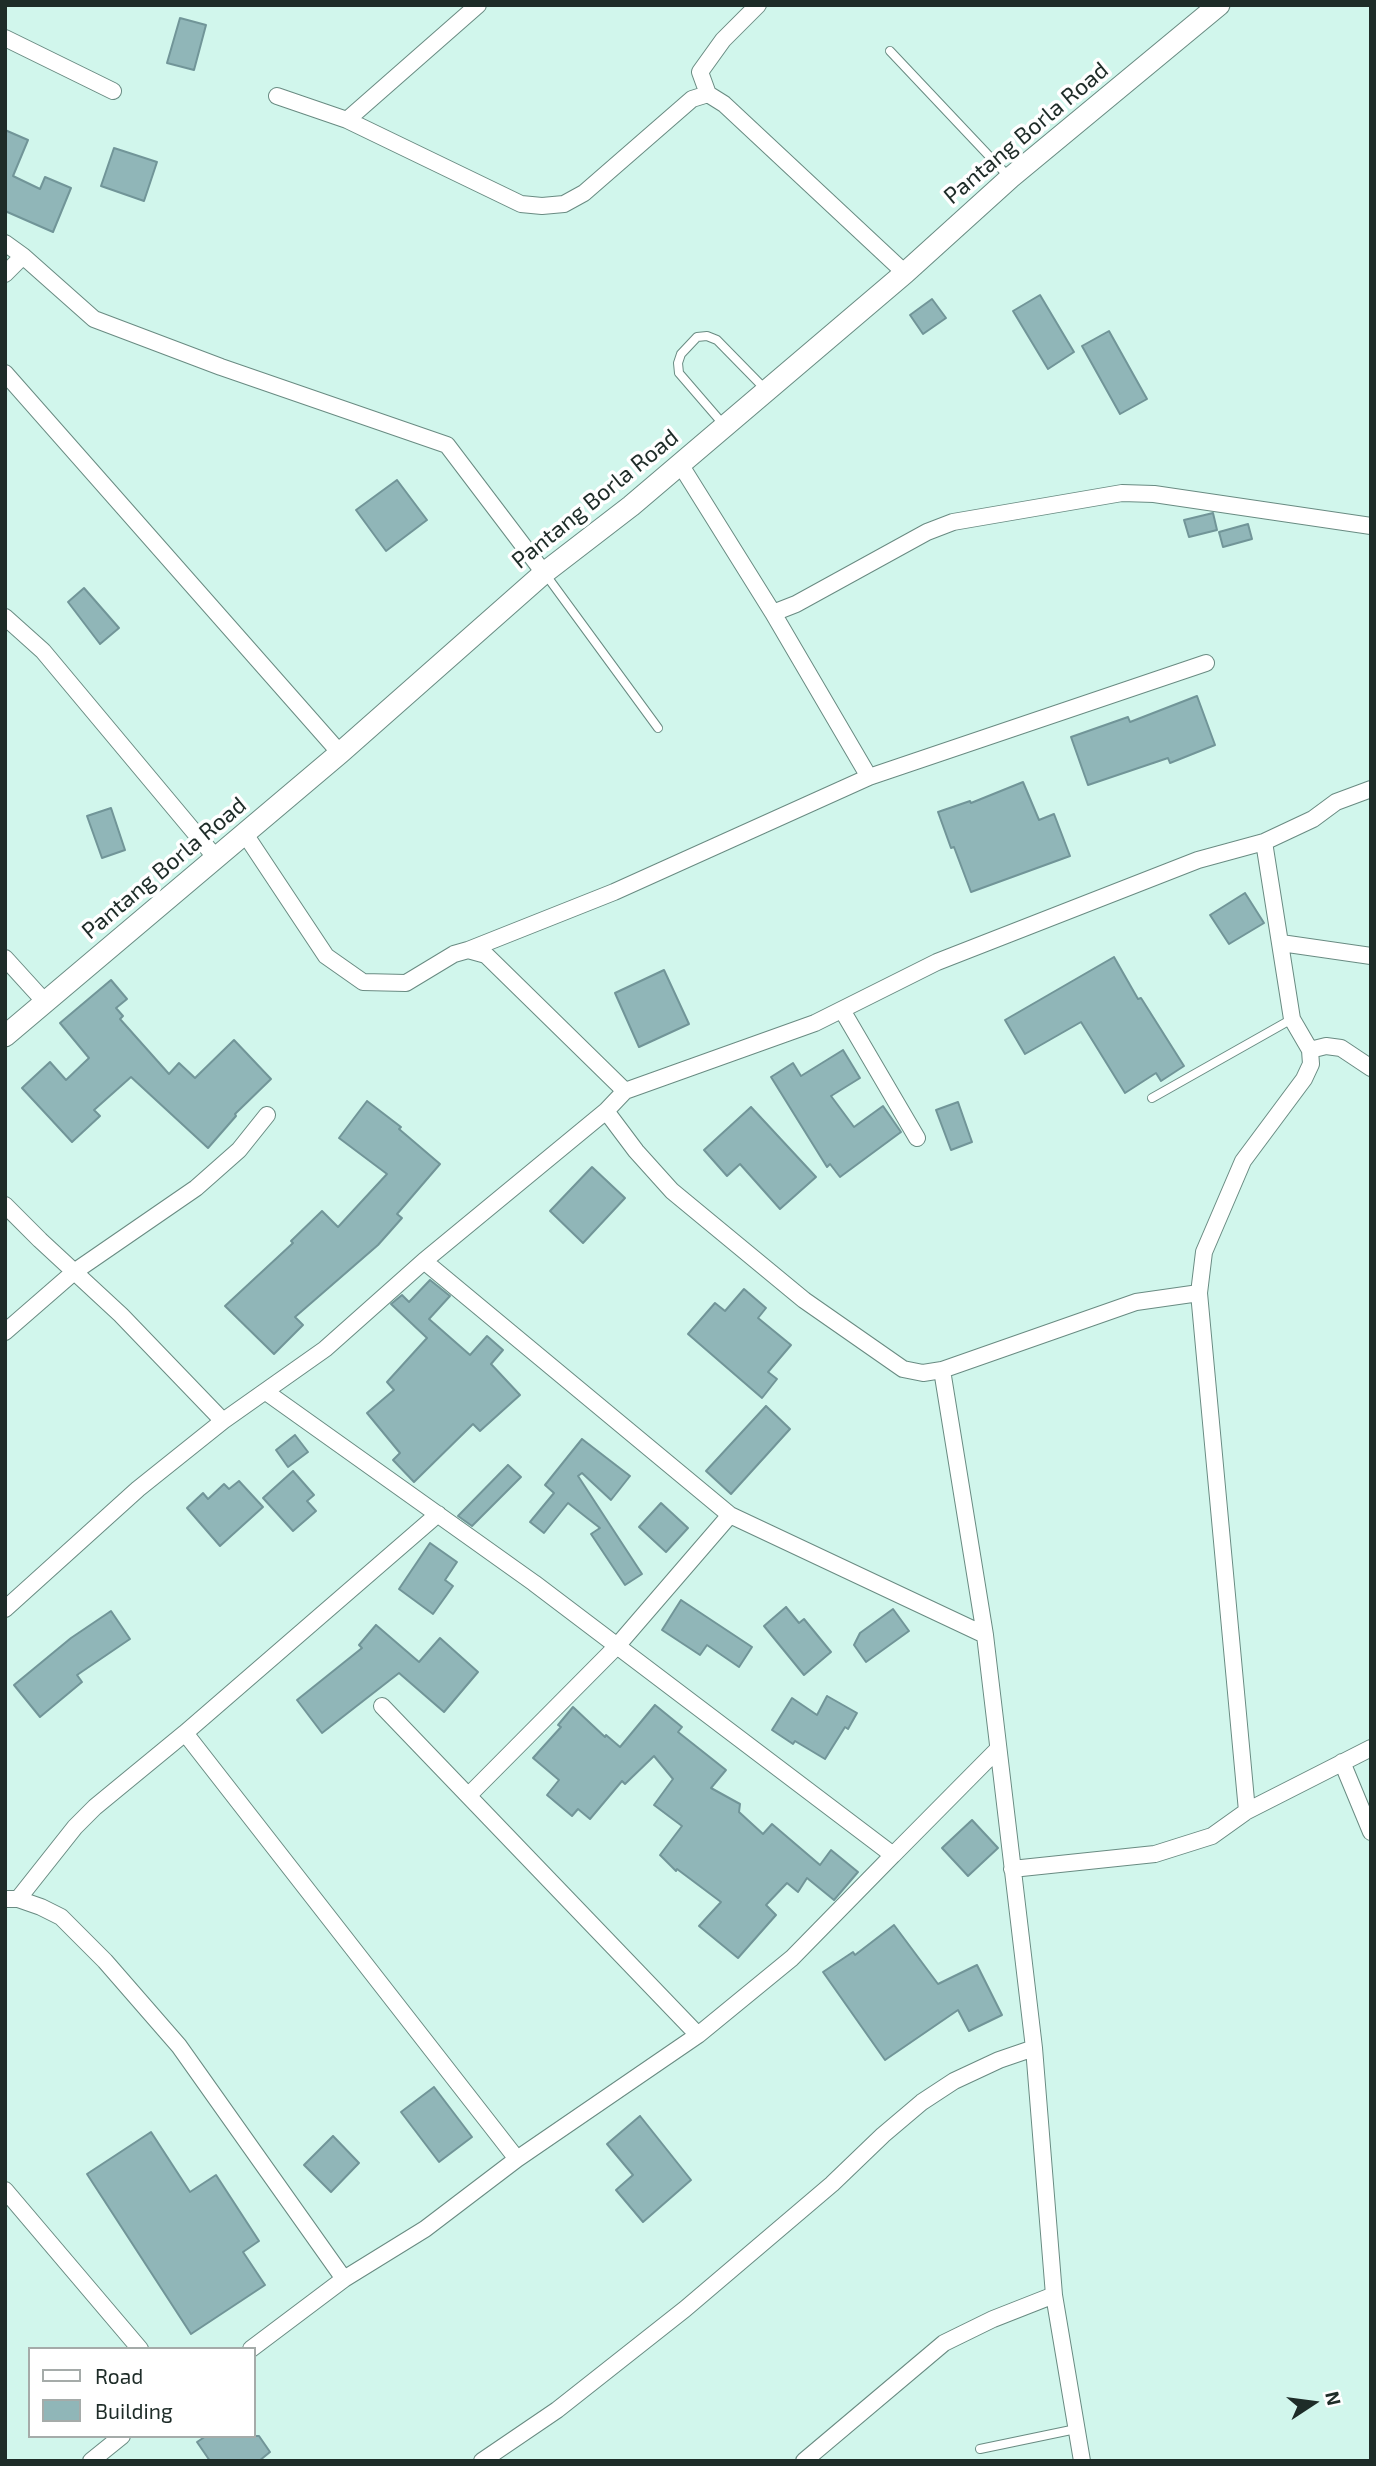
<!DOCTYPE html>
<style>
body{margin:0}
#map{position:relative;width:1376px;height:2466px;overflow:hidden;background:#d1f6ec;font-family:"Exo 2",sans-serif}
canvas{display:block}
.frame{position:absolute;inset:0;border:7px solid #1e2c28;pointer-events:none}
.legend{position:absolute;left:28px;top:2347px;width:228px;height:91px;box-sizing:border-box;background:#fff;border:2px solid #a5aba9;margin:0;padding:9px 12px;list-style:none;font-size:21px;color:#1e2c28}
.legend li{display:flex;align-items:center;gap:14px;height:35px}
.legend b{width:35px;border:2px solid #a5aba9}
.north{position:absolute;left:1278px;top:2368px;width:70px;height:70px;-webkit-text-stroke:5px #fff;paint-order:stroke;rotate:77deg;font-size:19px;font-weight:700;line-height:28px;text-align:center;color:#1e2c28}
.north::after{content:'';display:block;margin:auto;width:24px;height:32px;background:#1e2c28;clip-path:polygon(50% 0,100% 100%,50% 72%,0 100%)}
</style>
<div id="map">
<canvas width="1376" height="2466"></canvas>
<div class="frame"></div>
<ul class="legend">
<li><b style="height:9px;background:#fff"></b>Road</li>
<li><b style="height:19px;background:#90b6b8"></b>Building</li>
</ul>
<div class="north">N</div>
</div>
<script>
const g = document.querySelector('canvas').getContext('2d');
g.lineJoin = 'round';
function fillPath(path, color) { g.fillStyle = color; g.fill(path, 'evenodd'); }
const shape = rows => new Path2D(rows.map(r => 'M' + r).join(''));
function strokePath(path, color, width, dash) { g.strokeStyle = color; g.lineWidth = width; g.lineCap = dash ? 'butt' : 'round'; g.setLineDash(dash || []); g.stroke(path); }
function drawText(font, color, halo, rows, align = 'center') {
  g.font = font + ' "Exo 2",sans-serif'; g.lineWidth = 7; g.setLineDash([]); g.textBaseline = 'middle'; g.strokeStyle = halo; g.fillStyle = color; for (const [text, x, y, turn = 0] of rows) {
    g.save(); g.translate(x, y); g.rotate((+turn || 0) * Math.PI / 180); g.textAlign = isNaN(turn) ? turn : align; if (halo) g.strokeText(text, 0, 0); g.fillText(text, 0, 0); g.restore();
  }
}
const building = shape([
 [180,18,206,25,194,70,167,63,180,18],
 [5,130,28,140,13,176,40,189,45,177,71,188,53,232,5,211,5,130],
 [114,148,157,162,144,201,101,186,114,148],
 [1040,295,1074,352,1048,369,1013,311,1040,295],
 [932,299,946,318,923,334,910,315,932,299],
 [1109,331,1147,399,1120,414,1082,346,1109,331],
 [397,480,427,520,386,551,356,510,397,480],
 [1213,513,1217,530,1189,537,1184,520,1213,513],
 [1248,524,1252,539,1223,547,1219,532,1248,524],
 [84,588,119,628,100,644,68,602,84,588],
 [1197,696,1215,745,1170,763,1168,758,1088,785,1071,737,1128,717,1130,722,1197,696],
 [1023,782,1039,820,1054,814,1070,856,971,892,954,847,951,848,938,812,970,801,971,803,1023,782],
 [111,808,125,850,102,858,87,816,111,808],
 [1245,893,1264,923,1229,944,1210,915,1245,893],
 [1114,957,1138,999,1141,998,1184,1066,1161,1081,1156,1073,1125,1093,1081,1022,1025,1054,1005,1020,1114,957],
 [664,970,689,1024,639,1047,615,993,664,970],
 [111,980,127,999,116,1008,123,1016,120,1019,169,1074,179,1063,195,1078,234,1040,271,1079,235,1114,236,1116,208,1148,131,1077,94,1110,100,1116,72,1142,22,1088,50,1062,66,1080,89,1058,60,1023,111,980],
 [843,1050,860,1078,831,1096,854,1127,883,1106,901,1132,840,1177,830,1164,827,1167,771,1077,793,1063,801,1076,843,1050],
 [367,1101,401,1127,399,1129,440,1164,397,1214,402,1218,378,1245,295,1317,303,1325,274,1354,225,1306,293,1243,291,1241,322,1211,338,1227,387,1174,339,1138,367,1101],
 [958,1102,972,1142,951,1150,936,1110,958,1102],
 [751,1107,816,1177,780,1209,740,1164,727,1176,704,1150,751,1107],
 [592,1167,625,1198,583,1243,550,1211,592,1167],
 [430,1280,450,1296,429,1319,470,1355,487,1336,503,1350,491,1364,520,1395,480,1431,473,1424,414,1482,393,1460,400,1453,367,1413,394,1390,387,1382,427,1338,391,1304,402,1295,409,1302,430,1280],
 [744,1289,766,1308,758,1318,791,1345,768,1372,777,1379,762,1398,688,1334,715,1303,725,1311,744,1289],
 [766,1406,790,1429,731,1494,706,1471,766,1406],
 [295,1435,308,1452,288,1467,276,1450,295,1435],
 [582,1439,630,1476,611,1500,582,1473,578,1476,642,1574,625,1585,591,1534,600,1528,568,1503,544,1533,530,1522,554,1493,545,1485,582,1439],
 [508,1465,521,1477,472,1526,458,1516,508,1465],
 [293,1471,314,1495,307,1501,316,1511,293,1531,263,1498,293,1471],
 [239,1481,263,1507,220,1546,187,1508,203,1493,208,1499,224,1484,229,1489,239,1481],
 [661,1503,688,1528,666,1552,639,1527,661,1503],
 [430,1543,457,1562,445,1580,453,1586,433,1614,399,1589,430,1543],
 [681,1600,752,1647,739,1667,707,1645,700,1655,662,1630,681,1600],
 [786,1607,799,1623,804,1619,831,1652,804,1675,764,1626,786,1607],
 [893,1609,909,1631,866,1662,854,1645,860,1633,893,1609],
 [111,1611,130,1639,77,1675,82,1682,40,1717,14,1685,71,1638,111,1611],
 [376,1625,419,1662,440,1638,478,1672,444,1712,399,1673,322,1733,297,1700,362,1648,359,1645,376,1625],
 [827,1696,857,1713,848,1729,845,1727,825,1759,795,1741,793,1744,772,1730,792,1698,817,1715,827,1696],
 [655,1705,682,1727,678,1732,726,1770,711,1788,740,1804,739,1812,763,1834,772,1824,820,1865,831,1850,858,1872,834,1900,807,1878,798,1892,787,1883,766,1905,776,1915,738,1958,699,1926,721,1902,677,1869,676,1871,660,1855,682,1826,654,1805,673,1779,654,1756,625,1784,622,1781,590,1819,578,1809,572,1816,547,1795,559,1780,533,1758,561,1727,558,1725,573,1707,605,1737,606,1735,620,1747,655,1705],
 [972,1820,998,1848,968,1876,942,1848,972,1820],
 [894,1925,938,1984,977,1965,1002,2015,969,2031,958,2010,885,2060,823,1972,853,1952,855,1955,894,1925],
 [434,2087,472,2137,439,2162,401,2112,434,2087],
 [640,2116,691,2180,643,2222,616,2190,633,2175,607,2144,640,2116],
 [151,2132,190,2192,216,2175,259,2241,243,2252,265,2285,191,2334,87,2174,151,2132],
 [333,2136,359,2163,331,2192,304,2165,333,2136],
 [206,2436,259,2436,270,2452,259,2461,210,2461,197,2442,206,2436]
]);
const service = shape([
 [890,51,1008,176],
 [723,424,679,373,678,363,681,354,697,337,707,336,717,340,765,389],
 [546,575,658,728],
 [1152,1098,1292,1019],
 [980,2449,1076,2429]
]);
const minor = shape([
 [5,38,113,91],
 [708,94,700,72,723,40,758,5],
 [277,96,347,120,521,204,542,206,564,204,584,193,692,99,708,94,724,104,905,273],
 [347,120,478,5],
 [5,243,23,256,94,319,221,367,447,445,544,573],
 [5,274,23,256],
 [5,373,340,753],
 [680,464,773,613,796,604,927,532,953,522,1122,493,1154,494,1371,526],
 [773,613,869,777],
 [5,617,43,651,216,858],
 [245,834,326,956,363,982,406,983,454,954,468,950,486,955,625,1091],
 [1281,943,1371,956],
 [468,950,614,892,869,777,1206,663],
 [5,958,45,1002],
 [842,1010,917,1138],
 [1310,1050,1326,1046,1341,1048,1371,1068],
 [606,1111,636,1151,672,1191,804,1300,903,1369,923,1373,942,1370,985,1635,1034,2048,1054,2295,993,2319,944,2343,804,2461],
 [5,1205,40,1240,121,1315,223,1421],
 [424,1261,730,1515,617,1646,469,1795],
 [5,1332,74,1272,196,1188,239,1150,267,1115],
 [942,1370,1136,1302,1199,1293],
 [730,1515,985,1635],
 [5,1609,138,1489,223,1421,325,1349,424,1261,606,1111,625,1091,815,1023,937,962,1198,860,1264,842,1313,819,1336,802,1371,789],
 [382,1706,698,2035],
 [185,1733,517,2159],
 [1342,1762,1371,1832],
 [1247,1811,1199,1293,1204,1252,1243,1161,1304,1079,1311,1064,1310,1050,1292,1019,1264,842],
 [893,1855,998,1749],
 [1012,1869,1155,1854,1212,1836,1247,1811,1371,1748],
 [5,1899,18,1899,41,1907,61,1917,105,1961,179,2046,344,2279],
 [18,1899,75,1827,95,1807,185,1733,438,1514],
 [5,2190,140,2349],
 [1054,2295,1082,2461],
 [251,2349,344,2279,425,2229,517,2159,698,2035,792,1958,893,1855,534,1583,266,1392],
 [91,2461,122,2436],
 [482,2461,557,2410,685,2309,832,2184,883,2135,922,2102,954,2081,999,2060,1034,2048]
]);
const tertiary = shape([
 [5,1036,340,753,544,573,631,506,905,273,1010,178,1219,5]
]);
const streetNames = [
 ["Pantang Borla Road",1026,133,-40],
 ["Pantang Borla Road",595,499,-39],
 ["Pantang Borla Road",164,868,-40]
];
fillPath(building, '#90b6b8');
strokePath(building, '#719598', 2);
strokePath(service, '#698b82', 10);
strokePath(minor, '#698b82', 18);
strokePath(tertiary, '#698b82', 23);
strokePath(service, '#fff', 8);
strokePath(minor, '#fff', 16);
strokePath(tertiary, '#fff', 21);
drawText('23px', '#1e2c28', '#fff', streetNames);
</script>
